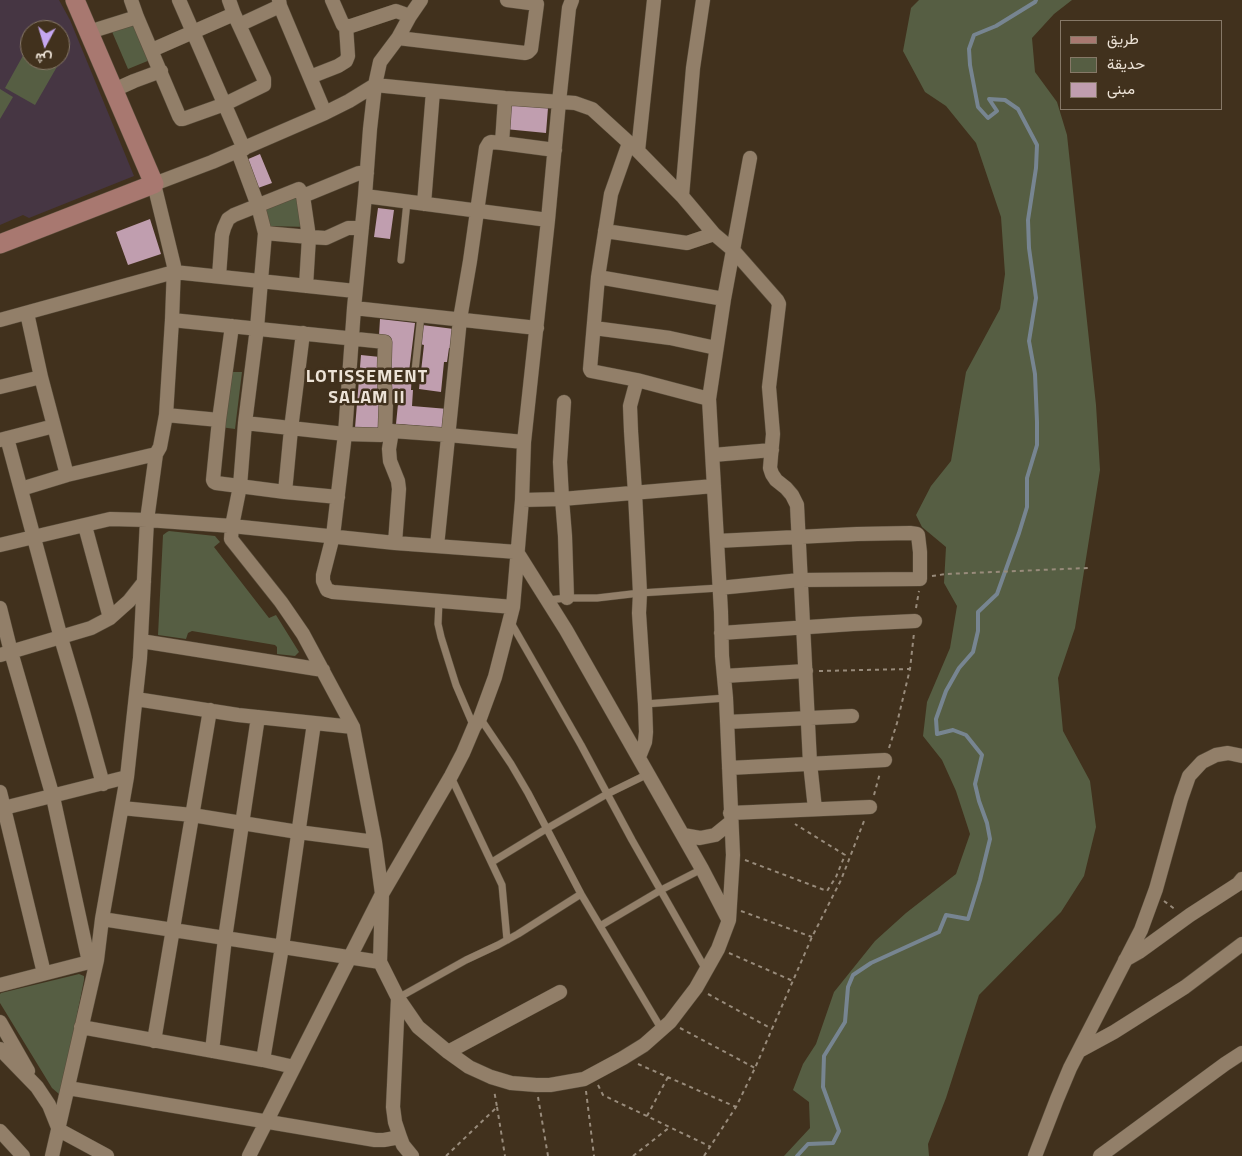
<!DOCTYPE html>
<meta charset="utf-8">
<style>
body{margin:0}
#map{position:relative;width:1242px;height:1156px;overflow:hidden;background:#41311d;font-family:"Titillium Web",Vazirmatn,sans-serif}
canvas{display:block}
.legend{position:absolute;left:1060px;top:20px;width:162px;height:90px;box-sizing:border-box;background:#41311d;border:1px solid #867867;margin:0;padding:6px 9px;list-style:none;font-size:15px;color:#ede3d7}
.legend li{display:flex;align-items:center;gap:10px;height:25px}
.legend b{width:25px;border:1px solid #867867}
.north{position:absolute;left:20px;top:20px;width:50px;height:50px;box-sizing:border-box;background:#41311d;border:1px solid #867867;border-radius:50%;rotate:186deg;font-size:14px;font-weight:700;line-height:20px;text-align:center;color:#ede3d7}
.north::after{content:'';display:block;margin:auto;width:18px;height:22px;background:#c5a7f1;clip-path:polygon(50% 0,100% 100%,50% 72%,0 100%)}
</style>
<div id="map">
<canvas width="1242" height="1156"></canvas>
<ul class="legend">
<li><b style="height:6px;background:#a87870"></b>طريق</li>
<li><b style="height:14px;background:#565e43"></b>حديقة</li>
<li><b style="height:14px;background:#c09eaf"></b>مبنى</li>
</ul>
<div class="north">ش</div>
</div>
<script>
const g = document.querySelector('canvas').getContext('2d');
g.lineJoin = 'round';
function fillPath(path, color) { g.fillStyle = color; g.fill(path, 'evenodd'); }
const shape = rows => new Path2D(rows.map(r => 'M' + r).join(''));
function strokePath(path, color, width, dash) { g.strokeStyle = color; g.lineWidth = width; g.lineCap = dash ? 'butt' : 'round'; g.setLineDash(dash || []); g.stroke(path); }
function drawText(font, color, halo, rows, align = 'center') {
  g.font = font + ' "Titillium Web",sans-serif'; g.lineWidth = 5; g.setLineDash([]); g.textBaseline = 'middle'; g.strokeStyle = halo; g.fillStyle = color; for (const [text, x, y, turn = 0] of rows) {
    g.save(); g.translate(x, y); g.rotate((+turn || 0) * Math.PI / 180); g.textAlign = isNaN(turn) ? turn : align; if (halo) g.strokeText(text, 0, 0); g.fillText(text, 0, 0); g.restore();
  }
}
const education = shape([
 [0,0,59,0,70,20,134,176,29,218,23,215,0,225],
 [30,30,60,30,60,60,30,60]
]);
const green = shape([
 [919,0,1072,0,1054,14,1032,38,1035,72,1057,102,1067,135,1096,405,1100,470,1075,628,1058,678,1063,731,1090,781,1096,827,1084,876,1061,912,979,995,946,1098,928,1144,929,1156,784,1156,810,1128,809,1102,793,1090,803,1064,816,1044,834,992,875,941,906,913,956,874,970,834,956,791,942,760,923,736,927,702,950,648,957,606,944,583,946,547,922,527,916,515,931,486,951,461,966,372,1000,309,1005,274,1001,217,976,143,946,106,925,92,903,51,911,8],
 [131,17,150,60,128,69,110,27],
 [60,38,70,44,35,105,5,88,30,43,30,60,60,60],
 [0,89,13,97,0,119],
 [297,194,309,227,266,226,264,208],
 [225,372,242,372,235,429,220,427],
 [169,531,215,536,220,542,214,547,269,618,276,615,299,652,295,656,277,654,277,647,275,645,192,631,188,633,186,639,158,635,163,535,167,532],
 [79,974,84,976,84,980,62,1090,59,1094,52,1088,0,1003,0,994,1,993]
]);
const stream = shape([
 [797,1156,808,1144,833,1143,839,1131,823,1087,824,1056,845,1022,848,987,853,975,871,963,939,932,946,915,968,919,980,880,990,839,987,823,979,801,975,784,982,755,966,735,953,730,937,734,936,719,946,691,959,668,973,652,978,631,978,612,997,594,1019,533,1027,507,1027,478,1037,445,1037,422,1035,374,1029,341,1036,298,1029,248,1028,220,1036,168,1037,145,1018,109,1005,100,989,99,997,111,988,118,978,107,970,65,969,49,974,35,996,26,1035,2,1036,0]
]);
const building = shape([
 [508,104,548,108,546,133,505,129],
 [260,154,272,183,258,188,246,160],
 [378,208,394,210,390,239,374,237],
 [150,219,161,254,128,265,116,232],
 [380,319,415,323,409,372,412,372,411,390,413,390,412,406,448,409,446,428,396,424,398,404,389,403,391,338,379,336],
 [422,325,454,329,452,349,449,348,447,362,444,362,441,392,419,389,424,345,420,344],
 [361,355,380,357,381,401,379,430,355,428]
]);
const path = shape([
 [932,576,946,574,1088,568],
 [916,608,919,591],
 [819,671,910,669],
 [889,748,897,723,910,669,914,633],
 [874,795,880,773],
 [745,860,827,891,836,877,845,855,795,824],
 [1164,901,1176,910],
 [741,911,812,937],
 [729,953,793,981],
 [708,994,772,1029],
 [680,1028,755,1068],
 [638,1064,736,1107],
 [598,1085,603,1095,711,1147],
 [586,1091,594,1156],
 [538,1097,548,1156],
 [497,1107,505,1156],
 [647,1116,668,1077],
 [446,1156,497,1107,494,1090],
 [633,1156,670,1127],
 [704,1156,736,1107,755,1068,812,937,841,880,864,821]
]);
const lane = shape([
 [401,260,407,202],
 [415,371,421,315],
 [548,600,567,598,597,598,640,593,719,588],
 [439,601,438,624,441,637,456,685,474,727],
 [510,621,581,745,632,840,706,970],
 [645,704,726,698],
 [480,718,511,764,528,793,581,894,662,1030],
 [451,777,502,885,507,940],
 [492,862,546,829,607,794,648,774],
 [600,926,661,890,702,869],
 [398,998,466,960,498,945,518,934,581,894]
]);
const street = shape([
 [131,0,137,17,179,116,181,119,183,119,225,104,264,85,264,79,234,14,229,0],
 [179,0,244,149],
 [279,0,280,6,325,113],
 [332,0,343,25,346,26,351,26,396,11,410,16],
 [421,0,410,16,398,38,380,62,375,85,370,129,365,196,354,308,345,434,333,536,323,575,323,581,327,590,333,592,513,607],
 [239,25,280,6],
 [89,32,137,17],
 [398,38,525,53,528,52,531,49,537,4,507,0],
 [152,50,234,14],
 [310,77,338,66,346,61,348,56,346,26],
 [114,90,134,81,161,71],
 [502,143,555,150],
 [629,143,611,194,598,277,590,369,591,371,596,372,637,380,709,399],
 [638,151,654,0],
 [238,152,258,206,265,233,257,328,245,423,240,486,232,526,231,539,281,602,303,634,353,727,375,842,382,894,380,962],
 [365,196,548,220],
 [682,196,693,68,703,0],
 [424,204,433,91],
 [605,231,687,243,714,234],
 [265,233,309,237,303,196],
 [219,276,222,235,224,228,228,219,234,215,299,189,303,196,359,173,367,173],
 [598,277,724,299],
 [306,286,309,237,326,238,348,228,362,228],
 [354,308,537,328],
 [27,313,41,377,67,475],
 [0,320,174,272,355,291],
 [172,320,385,342,384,377,386,403,385,431],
 [232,326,219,420,213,480,214,482,216,483,285,492,338,497],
 [594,328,670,338,716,348],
 [637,380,630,406,631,431,635,493,640,593,639,613,645,704,646,732,645,742,639,757],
 [0,387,41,377],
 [564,402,560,462,562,499,565,536,567,598],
 [166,415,219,420],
 [245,423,345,434,381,435,385,431,392,431,448,435,524,442],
 [392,431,389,449,390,461,398,481,399,489,395,543],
 [7,438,61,638,83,712,103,784],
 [0,440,54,426],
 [713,455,772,450],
 [21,489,67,475,156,454],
 [285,492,291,429,303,333],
 [522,500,562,499,714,486],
 [85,526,110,618],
 [717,541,857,534,910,533,917,534,918,535,920,552,920,579,800,580,719,588],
 [0,545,110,519,147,520,232,526,395,543,517,552,566,630,702,869,728,919],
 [437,546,460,319,470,261,486,148,489,143,491,142,502,143,505,98],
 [0,608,11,652,53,797,89,962],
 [721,633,853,624,915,621],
 [141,641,323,670],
 [0,655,91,628,110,618,129,601,144,582],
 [724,676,806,671],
 [136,699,238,715,353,727],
 [727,722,852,716],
 [729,768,885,760],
 [0,792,44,973],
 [122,808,192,815,298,832,375,842],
 [0,809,127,777],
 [730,813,870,807],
 [683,835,700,838,715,835,731,822],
 [102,919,380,962,398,998,418,1027,448,1052,469,1067,491,1077,511,1083,536,1085,550,1085,584,1079,623,1058,644,1045,670,1022,696,988,718,949,729,920,733,855,726,698,722,656,721,612,709,399,724,299,750,158],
 [1125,960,1139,952,1190,915,1238,884,1242,879],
 [0,985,97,960],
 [398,998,393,1107,395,1122,400,1137,403,1145,412,1156],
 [0,1022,28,1071],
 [81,1027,263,1060,294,1067],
 [154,1041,210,710],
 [0,1049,37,1087,49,1105,59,1130,107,1156],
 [212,1051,225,938,258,717],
 [1079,1051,1114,1032,1185,987,1242,944],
 [448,1052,560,992],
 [263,1060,282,947,314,723],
 [68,1088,375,1140,384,1140,400,1137],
 [0,1131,23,1156],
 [52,1156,97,960,102,919,127,777,140,658,147,520,156,454,160,447,166,415,172,320,174,266,154,184,212,162,325,113,349,101,375,85,505,98,575,103,592,109,638,151,682,196,714,234,733,250,777,300,779,304,769,387,773,434,770,468,772,474,776,480,786,488,792,495,797,505,810,763,815,809],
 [249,1156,382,894,451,776,463,753,474,727,480,718,495,677,513,607,522,500,524,442,548,220,559,102,569,8,572,0],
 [1035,1156,1057,1099,1070,1068,1141,930,1156,889,1181,799,1189,776,1202,762,1216,755,1228,753,1242,756],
 [1100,1156,1225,1064,1242,1053]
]);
const secondary = shape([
 [0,244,154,184,75,0]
]);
const districtNames = [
 ["LOTISSEMENT",367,378],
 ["SALAM II",367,399]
];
fillPath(education, '#463643');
fillPath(green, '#565e43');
strokePath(stream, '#778591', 4);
fillPath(building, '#c09eaf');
strokePath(lane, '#5a4e3c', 8);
strokePath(street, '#5a4e3c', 15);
strokePath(secondary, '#5a4e3c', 20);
strokePath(path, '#988b7b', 2, [4, 4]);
strokePath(lane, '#927f69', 7);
strokePath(street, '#927f69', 14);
strokePath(secondary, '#a87870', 19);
g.letterSpacing = '1px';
drawText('bold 18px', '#ede3d7', '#41311d', districtNames);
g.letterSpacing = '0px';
</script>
